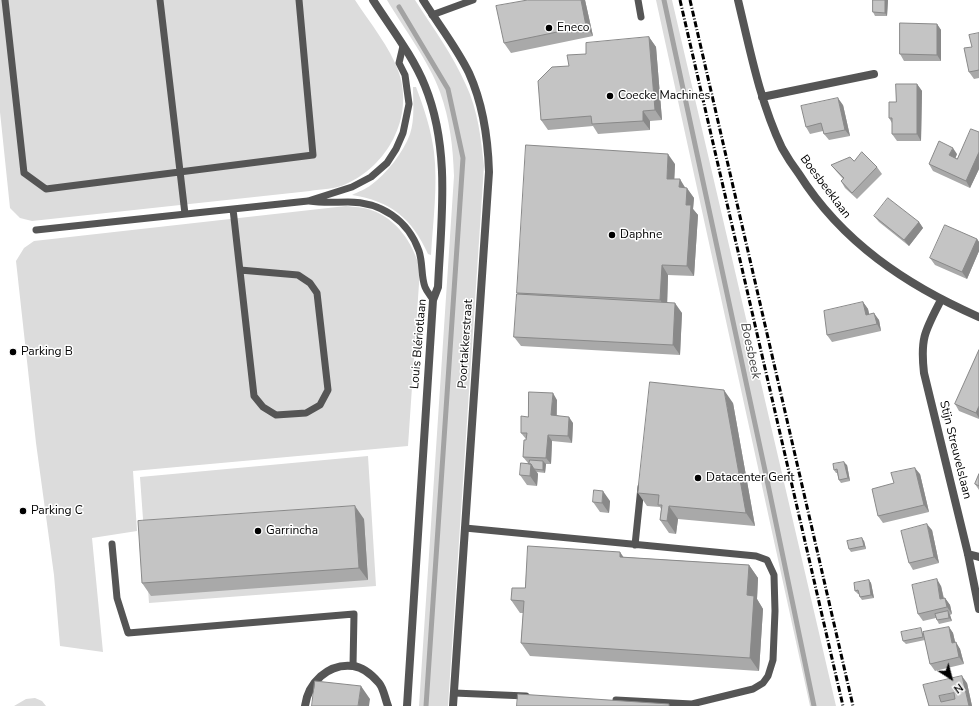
<!DOCTYPE html>
<html>
<head>
<meta charset="utf-8">
<style>
  body { margin:0 }
  #map { position:relative; width:979px; height:706px; overflow:hidden; background:#fff; font-family:"Nunito Sans",sans-serif }
  canvas { display:block }
  .north { position:absolute; left:931px; top:658px; width:40px; height:40px; -webkit-text-stroke:3px #fff; paint-order:stroke; rotate:144deg; font-size:11px; font-weight:700; line-height:16px; text-align:center; color:#000 }
  .north::after { content:''; display:block; margin:auto; width:14px; height:18px; background:#000; clip-path:polygon(50% 0,100% 100%,50% 72%,0 100%) }
</style>
</head>
<body>
<div id="map">
<canvas width="979" height="706"></canvas>
<div class="north">N</div>
</div>
<script>
const ctx = document.querySelector('canvas').getContext('2d');
ctx.lineJoin = 'round';
function fillPath(path, color) { ctx.fillStyle = color; ctx.fill(path, 'evenodd'); }
function stroke(path, color, width, dash) { ctx.strokeStyle = color; ctx.lineWidth = width; ctx.lineCap = dash ? 'butt' : 'round'; ctx.setLineDash(dash || []); ctx.stroke(path); }
function label(font, color, halo, rows, align = 'center') {
  ctx.font = font + ' "Nunito Sans",sans-serif'; ctx.lineWidth = 3; ctx.setLineDash([]); ctx.textBaseline = 'middle'; ctx.strokeStyle = halo; ctx.fillStyle = color; for (const [text, x, y, turn = 0] of rows) {
    ctx.save(); ctx.translate(x, y); ctx.rotate((+turn || 0) * Math.PI / 180); ctx.textAlign = isNaN(turn) ? turn : align; if (halo) ctx.strokeText(text, 0, 0); ctx.fillText(text, 0, 0); ctx.restore();
  }
}
const green = new Path2D(`
  M0 0H355C370 23 390 47 399 73 414 118 387 166 346 184 336 189 321 189 310 191L32 221 20 218 10 208 0 112Z
  M387 0H415C433 28 453 55 466 85 478 110 481 139 484 166L448 706H419L454 176C453 147 450 120 440 92 430 63 403 27 387 0Z
  M656 0H672L836 706H810Z
  M413 87H416C424 108 431 129 434 152 438 186 433 221 431 255L428 254C412 218 390 201 352 195 358 192 366 189 371 185 387 173 403 153 410 134 415 119 413 102 413 87Z
  M346 206C354 207 363 207 371 210 397 219 413 243 420 269L408 446 133 471 137 531 92 538 103 652 60 646 54 575 36 443 16 261 24 248 34 241Z
  M368 456 376 586 149 603 140 477Z
  M35 698 42 701 46 706H14L26 699Z`);
const stream = new Path2D(`
  M664 0 766 475 814 706
  M399 7 448 89 463 158 426 706`);
const service = new Path2D(`
  M5 0 24 173 46 189 313 155 299 0
  M160 0 185 214
  M638 0 641 17
  M432 15 473 0
  M309 201C323 203 334 202 348 202 381 202 408 220 419 251 423 263 421 277 425 287 427 292 431 296 433 300
  M233 209 254 396 263 407 276 415 306 413 320 405 328 390 317 293 310 283 298 275 240 270
  M36 230 308 201 352 187 371 177 387 163 396 149 403 133 409 104 405 75 399 63 403 46
  M465 528 756 556 767 560 774 575 775 611 773 660 768 676 763 683 753 689 692 704
  M112 544 117 598 128 633 354 614 353 666
  M635 545 641 487
  M454 693 526 696
  M616 700 692 704 693 706`);
const minor = new Path2D(`
  M738 0C750 50 760 102 782 148 787 157 793 166 799 174 842 242 906 285 979 317
  M762 97 874 74
  M941 300C925 331 920 338 924 373L968 554 979 609
  M968 554 979 557
  M305 706C308 683 328 663 353 666 363 667 373 676 379 683 384 689 385 699 388 706`);
const tertiary = new Path2D(`
  M373 0C391 28 413 56 425 86 451 150 441 220 438 287L433 300 407 706
  M423 0C438 24 457 48 469 73 483 104 488 138 489 172L453 706`);
const rail = new Path2D(`
  M680 0 843 706
  M690 0 853 706`);
const wall = new Path2D(`
  M528 0H585L593 36 511 53 504 43Z
  M873 0H888L887 16H875L873 12Z
  M937 24 941 30V61H904L900 54Z
  M979 33V78L974 79 969 72 972 47Z
  M649 37 656 47 662 120 650 121V130L598 134 593 126 548 130 541 120 569 66 586 54Z
  M917 84 922 91 921 141H897L892 134V123L889 118 896 102Z
  M843 105 850 136 829 140 824 134 823 131 810 134 806 127Z
  M979 132V169L970 188 933 171 929 164 957 154 955 158 957 159Z
  M675 164 674 179 686 188 694 198 693 209 698 215 694 276 668 275 667 302 682 313 680 355 521 346 514 337 518 294 517 293Z
  M831 165 877 167 882 174 857 199 845 188 841 181 843 179 836 171Z
  M874 216 919 222 923 228 909 246 879 222Z
  M977 239 979 242V251L967 279 935 265 930 258Z
  M863 302 868 309 869 314 879 320 881 331 832 342 827 335Z
  M979 350V419L959 411 955 404Z
  M557 400V415L573 423 572 443 552 441 551 464H546L545 473 537 472 538 474 537 486 527 485 520 475 529 463H528L523 457 526 439 521 433 528 417Z
  M733 403 755 526 678 519 676 534 669 533 660 520 661 509 660 507 647 506 638 493Z
  M847 465 850 481 841 483 839 480 837 473H836L834 470Z
  M920 474 929 512 883 523 878 516 894 483Z
  M979 474V490L975 484Z
  M610 501 609 513 600 512 593 502Z
  M364 519 368 580 151 596 142 583Z
  M932 530 939 563 913 570 909 563Z
  M864 541 866 549 851 552 849 549Z
  M624 557 749 565 758 578 757 599 763 609 759 671 530 656 521 643 523 613H520L511 600 525 588Z
  M869 580 871 583 874 598 862 600 860 597 859 594H858L855 591Z
  M941 586 944 598H945L950 605 952 614 950 615 952 621 939 624 936 618 923 621 918 614Z
  M949 627 953 633 955 642 960 649 964 664 935 671 930 664 925 640 906 644 903 641 924 632Z
  M967 683 972 706H929L923 685Z`);
const shadedWall = new Path2D(`
  M581 0H585L593 36 586 26Z
  M885 0H888L887 16 885 13Z
  M937 24 941 30V61L937 55Z
  M649 37 656 47 662 120 655 110Z
  M917 84 922 91 921 141 917 134Z
  M838 98 843 105 850 136 845 130Z
  M643 111 650 121V130L643 121Z
  M953 148 957 154 954 162 949 155Z
  M979 152V169L970 188 966 181Z
  M668 154 675 164 674 188 667 179Z
  M680 179 686 189 679 187Z
  M687 188 694 198 693 209 698 215 694 276 687 266 686 205Z
  M919 222 923 228 909 246 904 240Z
  M977 239 979 242V251L967 279 962 272Z
  M662 265 668 275 667 310 660 300Z
  M863 302 868 309 871 322 866 315Z
  M675 303 682 313 680 355 673 345Z
  M874 313 879 320 881 331 877 324Z
  M724 390 733 403 755 526 746 513Z
  M553 393 557 400 556 421 551 415Z
  M979 406V418L976 413Z
  M569 417 573 423 572 443 568 436Z
  M548 435 552 441 551 464 546 458Z
  M543 461 546 464 545 473 543 470Z
  M844 462 847 465 850 481 848 478Z
  M531 464 538 474 537 486 530 476Z
  M915 468 920 474 929 512 924 505Z
  M603 491 610 501 609 513 602 503Z
  M355 506 364 519 368 580 359 568Z
  M669 506 678 519 676 534 667 521Z
  M927 524 932 530 939 563 934 557Z
  M862 538 864 541 866 549 864 546Z
  M620 552 629 565 620 557Z
  M749 565 758 578 757 599 763 609 759 671 750 658 747 595Z
  M937 579 941 586 945 606 940 599Z
  M869 580 871 583 874 598 871 595Z
  M945 598 950 605 952 614 947 607Z
  M948 611 950 615 952 621 949 618Z
  M949 627 953 633 957 650 952 643Z
  M956 642 960 649 964 664 959 657Z
  M962 676 967 683 972 706H969Z
  M361 686 370 699 369 706H358Z`);
const building = new Path2D(`
  M528 0H581L586 26 504 43 496 6Z
  M873 0H885V13L873 12Z
  M900 23 937 24V55L900 54Z
  M979 33V70L969 72 964 48 972 47 969 35Z
  M649 37 655 110 643 111V121L592 124 591 116 541 120 538 81 552 67 569 66 567 55 586 54V43Z
  M896 84H917V134H892V118H889V102H896Z
  M838 98 845 130 824 134 821 123 806 127 801 106Z
  M971 129 979 132V152L966 181 929 164 939 141 953 148 949 155 957 159Z
  M526 145 668 154 667 179H680L679 187 687 188 686 205H691L687 266 662 265 660 300 517 293Z
  M862 152 877 167 852 193 841 181 844 178 831 165 850 157 854 161Z
  M888 198 919 222 904 240 874 216Z
  M945 225 977 239 962 272 930 258Z
  M517 294 675 303 673 345 514 337Z
  M863 302 866 315 874 313 877 324 827 335 824 311Z
  M979 350V406L976 413 955 404Z
  M650 382 724 390 746 513 669 506 667 521 660 520 662 505H658L659 495 638 493Z
  M529 392 553 393 551 415 569 417 568 436 548 435 546 458 523 457 524 440H526L527 433H521V416L528 417Z
  M530 460 543 461V470L534 469 531 464H529Z
  M844 462 848 478 839 480 837 469 834 470 833 464Z
  M521 463 531 464 530 476 520 475Z
  M915 468 924 505 878 516 872 489 894 483 891 473Z
  M979 474V486L975 484Z
  M594 490 603 491 602 503 593 502Z
  M355 506 359 568 142 583 138 521Z
  M927 524 934 557 909 563 901 531Z
  M862 538 864 546 849 549 847 541Z
  M528 546 620 552V557L749 565 747 595 754 596 750 658 521 643 524 601 511 600 512 588H525Z
  M937 579 940 599 945 598 947 607 918 614 912 585Z
  M869 580 871 595 860 597 858 590 855 591 854 583Z
  M948 611 949 618 937 620 935 614Z
  M949 627 952 643 956 642 959 657 930 664 923 632Z
  M921 628 923 637 903 641 901 632Z
  M962 676 969 706H929L923 685ZM954 693 955 699 941 702 939 696Z
  M315 681 361 686 358 706H312Z
  M518 694 669 704V706H517Z`);
const markers = [
  [549,28,4,"#000"],
  [610,96,4,"#000"],
  [612,235,4,"#000"],
  [13,352,4,"#000"],
  [698,478,4,"#000"],
  [23,511,4,"#000"],
  [258,531,4,"#000"]
];
const poiNames = [
  ["Eneco",557,28],
  ["Coecke Machines",618,96],
  ["Daphne",620,235],
  ["Parking B",21,352],
  ["Datacenter Gent",706,478],
  ["Parking C",31,511],
  ["Garrincha",266,531]
];
const streetNames = [
  ["Boesbeeklaan",825,187,53],
  ["Louis Blériotlaan",419,344,-85],
  ["Poortakkerstraat",466,344,-86],
  ["Stijn Streuvelslaan",955,450,76]
];
const waterNames = [
  ["Boesbeek",750,351,78]
];
fillPath(green, '#dcdcdc');
stroke(stream, '#a3a3a3', 5);
stroke(service, '#555', 7);
stroke(minor, '#555', 8);
stroke(tertiary, '#555', 8);
stroke(rail, '#000', 3, [6, 2, 1, 2]);
fillPath(wall, '#a9a9a9');
fillPath(shadedWall, '#898989');
fillPath(building, '#c4c4c4');
stroke(building, '#898989', 1);
for (const [x, y, r, color] of markers) { const dot = new Path2D(); dot.arc(x, y, r, 0, 2 * Math.PI); ctx.fillStyle = color; ctx.fill(dot); stroke(dot, '#fff', 1.5); }
label('12px', '#000', '#fff', poiNames, 'left');
label('12px', '#000', '#fff', streetNames);
label('italic 13px', '#444', '#fff', waterNames);
</script>
</body>
</html>
